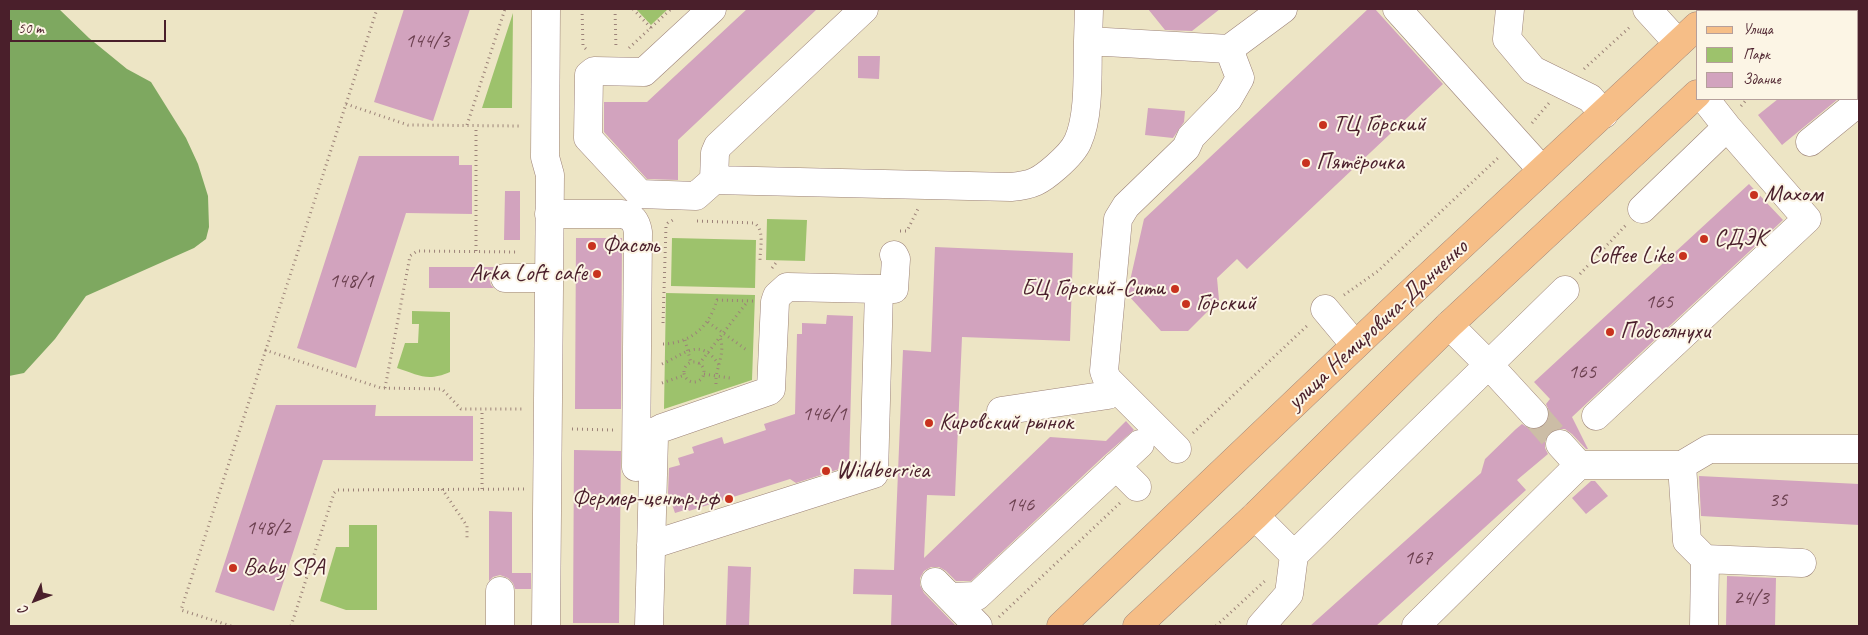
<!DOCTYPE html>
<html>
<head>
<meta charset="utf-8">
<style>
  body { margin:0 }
  #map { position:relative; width:1868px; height:635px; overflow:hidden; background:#ede5c5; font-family:Caveat,sans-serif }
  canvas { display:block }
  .frame { position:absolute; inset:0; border:10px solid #4a1f2b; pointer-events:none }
  .legend { position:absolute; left:1696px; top:10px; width:162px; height:90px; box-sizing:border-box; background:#fcf5e5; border:1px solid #b59f9b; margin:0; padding:6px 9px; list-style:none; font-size:15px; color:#4a1f2b }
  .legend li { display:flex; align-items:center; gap:10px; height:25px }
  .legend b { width:25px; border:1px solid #b59f9b }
  .north { position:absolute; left:10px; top:575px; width:50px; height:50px; -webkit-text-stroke:4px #fcf5e5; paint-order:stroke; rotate:227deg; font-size:14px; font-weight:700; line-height:20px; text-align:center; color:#4a1f2b }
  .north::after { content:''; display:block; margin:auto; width:18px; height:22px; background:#4a1f2b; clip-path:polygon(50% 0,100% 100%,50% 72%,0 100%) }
  .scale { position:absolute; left:10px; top:20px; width:156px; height:22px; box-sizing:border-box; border:2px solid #4a1f2b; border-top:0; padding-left:6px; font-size:15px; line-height:18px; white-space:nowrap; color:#4a1f2b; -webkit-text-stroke:4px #fcf5e5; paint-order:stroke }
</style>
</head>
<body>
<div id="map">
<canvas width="1868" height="635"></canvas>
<div class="frame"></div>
<ul class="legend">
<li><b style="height:6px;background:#f6be87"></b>Улица</li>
<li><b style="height:14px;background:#9dc26c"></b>Парк</li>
<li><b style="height:14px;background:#d2a3be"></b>Здание</li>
</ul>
<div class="north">С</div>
<div class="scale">50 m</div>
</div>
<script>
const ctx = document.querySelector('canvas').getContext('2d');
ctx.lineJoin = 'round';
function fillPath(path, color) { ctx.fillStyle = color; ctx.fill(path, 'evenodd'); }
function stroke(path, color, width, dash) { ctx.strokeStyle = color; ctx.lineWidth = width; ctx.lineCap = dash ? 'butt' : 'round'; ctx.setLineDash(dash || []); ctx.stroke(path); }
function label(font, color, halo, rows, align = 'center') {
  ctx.font = font + ' Caveat,sans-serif'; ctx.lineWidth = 4; ctx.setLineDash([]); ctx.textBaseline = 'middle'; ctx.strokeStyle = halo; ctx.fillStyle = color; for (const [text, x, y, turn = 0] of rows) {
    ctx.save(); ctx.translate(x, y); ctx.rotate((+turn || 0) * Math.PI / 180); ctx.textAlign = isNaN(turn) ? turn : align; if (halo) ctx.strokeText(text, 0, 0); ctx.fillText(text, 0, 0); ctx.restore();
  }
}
const green = new Path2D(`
  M636 9H668L651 25Z
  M513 13 512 108H482Z
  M767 219 807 220 805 261 766 260Z
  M672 238 756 240 755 288 671 286Z
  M666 293 755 295 752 380 664 409Z
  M412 311 450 312V372C427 382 419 375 397 368L405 343H418L419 324H412Z
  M349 525H377V610H346L320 601 336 547H349Z`);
const forest = new Path2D(`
  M9 9H59L89 38 127 69 151 82 186 138 198 164 208 196 209 227 206 239 194 248 86 296 55 339 24 373 9 376Z`);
const building = new Path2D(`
  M404 9H470L433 121 374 102Z
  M747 9H817L678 140V180L647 179 604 132V102H647Z
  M1148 9H1220L1192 31 1165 30Z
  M1368 9H1375L1443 84 1247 269 1237 259 1217 278 1219 300 1188 331H1161L1127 294 1144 219Z
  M858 56H880L879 79 858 78Z
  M1778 99H1838L1782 145 1758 115Z
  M1148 108 1185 111 1184 122 1173 138 1145 135Z
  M359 156H459V165H472V214L406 213 356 368 297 348Z
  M1749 184 1783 220 1572 417 1588 449H1586L1572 434 1565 429H1557L1550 432 1545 440V448L1548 454 1517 480 1526 490 1376 626H1310L1481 473 1485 459 1516 429 1522 424 1530 429H1538L1545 425 1549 418V411L1546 404 1550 399 1534 382Z
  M505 191H520V240H504Z
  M576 238H622L621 409H575Z
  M935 247 1073 253 1070 341 962 337 955 496 927 495 924 558 1050 437 1106 441 1126 421 1134 430 1105 455 971 581H956L946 571 939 567H931L924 571 920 578V585L924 593 956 626H891L892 595 853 594 854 569 894 570 903 350 931 352Z
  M429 267H494L489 278 491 285 494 288H429Z
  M827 315 853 316 849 466 796 483 790 479 689 511 688 509 675 513 668 493 669 468 680 465 678 458 694 453 692 447 722 437 724 444 766 430 764 424 795 414 797 334H802V323L826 324Z
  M276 405H376L375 416H473V461L323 460 274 611 215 592Z
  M574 450 621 451 619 623H573Z
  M1699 476 1859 484V525L1701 516Z
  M1591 481H1595L1608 496 1586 514 1572 498Z
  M489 511 512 512V573H531V589H515L513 583 508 578 500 575 493 577 489 581Z
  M728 566 751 567 749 626H726Z
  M1727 576 1776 578 1775 626H1726Z`);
const minorTunnel = new Path2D(`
  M1534 414 1560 444`);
const path = new Path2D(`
  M582 9 583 46 586 49
  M615 9 616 49
  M633 9 651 28
  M1843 11 1846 9
  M629 48 671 9
  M1584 69 1631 26
  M346 104 408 125 522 126
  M1741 106 1747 99
  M1532 123 1549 103
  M467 125 505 9
  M697 221 754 223C765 229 760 249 760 260
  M900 231H907L918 209
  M476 251V126
  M772 268 778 260
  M1580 274 1626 225
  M1344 295 1378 271 1500 156
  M708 322 748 351
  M663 323 666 226 668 223 673 220
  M685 340 691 363
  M663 344C691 343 709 327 717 300L753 301
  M265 350 381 388 442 389 461 409H525
  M684 372a10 10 0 1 1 20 0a10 10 0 1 1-20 0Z
  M662 364C685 354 700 336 719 365
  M699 364 748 301
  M704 374 730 378
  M662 383 685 375
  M716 384C715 367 726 355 720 337
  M385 388 410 256 417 251 518 252
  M572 429 613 430
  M1193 433 1309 324
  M442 489 467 526V539
  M482 489V409
  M999 617 1120 503
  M231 626 181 610 377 9
  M291 626 334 493 337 490 524 489
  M1216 626 1267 579`);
const minor = new Path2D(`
  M712 9 644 72 594 71 589 75 588 138 640 194 696 196 714 180 715 153 718 146 864 9
  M1089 9 1088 41 1229 49 1283 9
  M1397 9 1542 170
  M1510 9 1507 39 1533 70 1590 98 1604 114
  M1647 9 1678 43
  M1810 142 1859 102
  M714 180 1011 187C1033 185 1040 181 1056 167 1064 160 1074 151 1078 141 1090 115 1087 69 1088 41
  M1642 209 1727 127
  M549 214H622C633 217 636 221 638 232L636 467
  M505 278H549
  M1325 309 1355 345
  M1449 325 1488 364 1534 414
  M1001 411 1108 395 1115 388
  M1596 416 1807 219 1727 127 1705 99
  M1560 444 1579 465
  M1177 449 1107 379 1104 371 1118 219 1126 206 1186 148 1191 137 1228 99 1240 78 1229 49
  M1116 466 1137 487
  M1255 516 1294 555 1289 594 1261 626
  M651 545 874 474 879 289H894L896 259 894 255
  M1294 555 1565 290
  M1802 563 1705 559 1687 541 1682 465 1709 449H1859
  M935 582 978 626
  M950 597 977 596 1140 444
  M500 626V591
  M546 626 550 175 545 157 546 9
  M649 626 654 437 656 431 662 428 769 391 771 389 775 302 777 296 787 287 879 289
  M1416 626 1579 465H1682
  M1704 626 1705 559`);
const major = new Path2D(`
  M1714 11 1717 9
  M1792 11 1795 9
  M1061 626 1404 299 1697 26
  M1137 626 1255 516 1449 325 1697 94`);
const markers = [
  [1323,125,5,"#c8321e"],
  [1306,163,5,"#c8321e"],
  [1754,195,5,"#c8321e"],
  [1704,239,5,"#c8321e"],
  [592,246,5,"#c8321e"],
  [1683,256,5,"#c8321e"],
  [597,274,5,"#c8321e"],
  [1175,289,5,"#c8321e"],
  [1186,304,5,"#c8321e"],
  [1610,332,5,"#c8321e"],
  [929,423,5,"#c8321e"],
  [826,471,5,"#c8321e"],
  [729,499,5,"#c8321e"],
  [233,568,5,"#c8321e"]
];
const numberNames = [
  ["144/3",427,41],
  ["148/1",351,281],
  ["165",1659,302],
  ["165",1582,372],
  ["146/1",824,414],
  ["35",1778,500],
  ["146",1020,505],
  ["148/2",268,528],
  ["167",1418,558],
  ["24/3",1751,598]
];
const poiNames = [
  ["ТЦ Горский",1333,125],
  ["Пятёрочка",1316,163],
  ["Махом",1764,195],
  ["СДЭК",1714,239],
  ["Фасоль",602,246],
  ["Coffee Like",1673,256,"right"],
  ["Arka Loft cafe",587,274,"right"],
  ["БЦ Горский-Сити",1165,289,"right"],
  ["Горский",1196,304],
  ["Подсолнухи",1620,332],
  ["Кировский рынок",939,423],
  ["Wildberriea",836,471],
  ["Фермер-центр.рф",719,499,"right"],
  ["Baby SPA",243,568]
];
const streetNames = [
  ["улица Немировича-Данченко",1378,325,-43]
];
fillPath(green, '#9dc26c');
fillPath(forest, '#7ea860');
fillPath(building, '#d2a3be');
stroke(minorTunnel, '#ccbda6', 28, [28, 14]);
stroke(minor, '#9c8278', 29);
stroke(major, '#9c8278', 29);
stroke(path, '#9c8278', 3, [1, 4]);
stroke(minor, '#fff', 28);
stroke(major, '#f6be87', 28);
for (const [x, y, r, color] of markers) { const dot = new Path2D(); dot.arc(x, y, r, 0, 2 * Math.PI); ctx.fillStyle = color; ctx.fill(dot); stroke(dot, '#fcf5e5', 2); }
label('21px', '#6c4050', null, numberNames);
label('24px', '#4a1f2b', '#fcf5e5', poiNames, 'left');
label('24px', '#4a1f2b', '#fcf5e5', streetNames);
</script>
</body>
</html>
